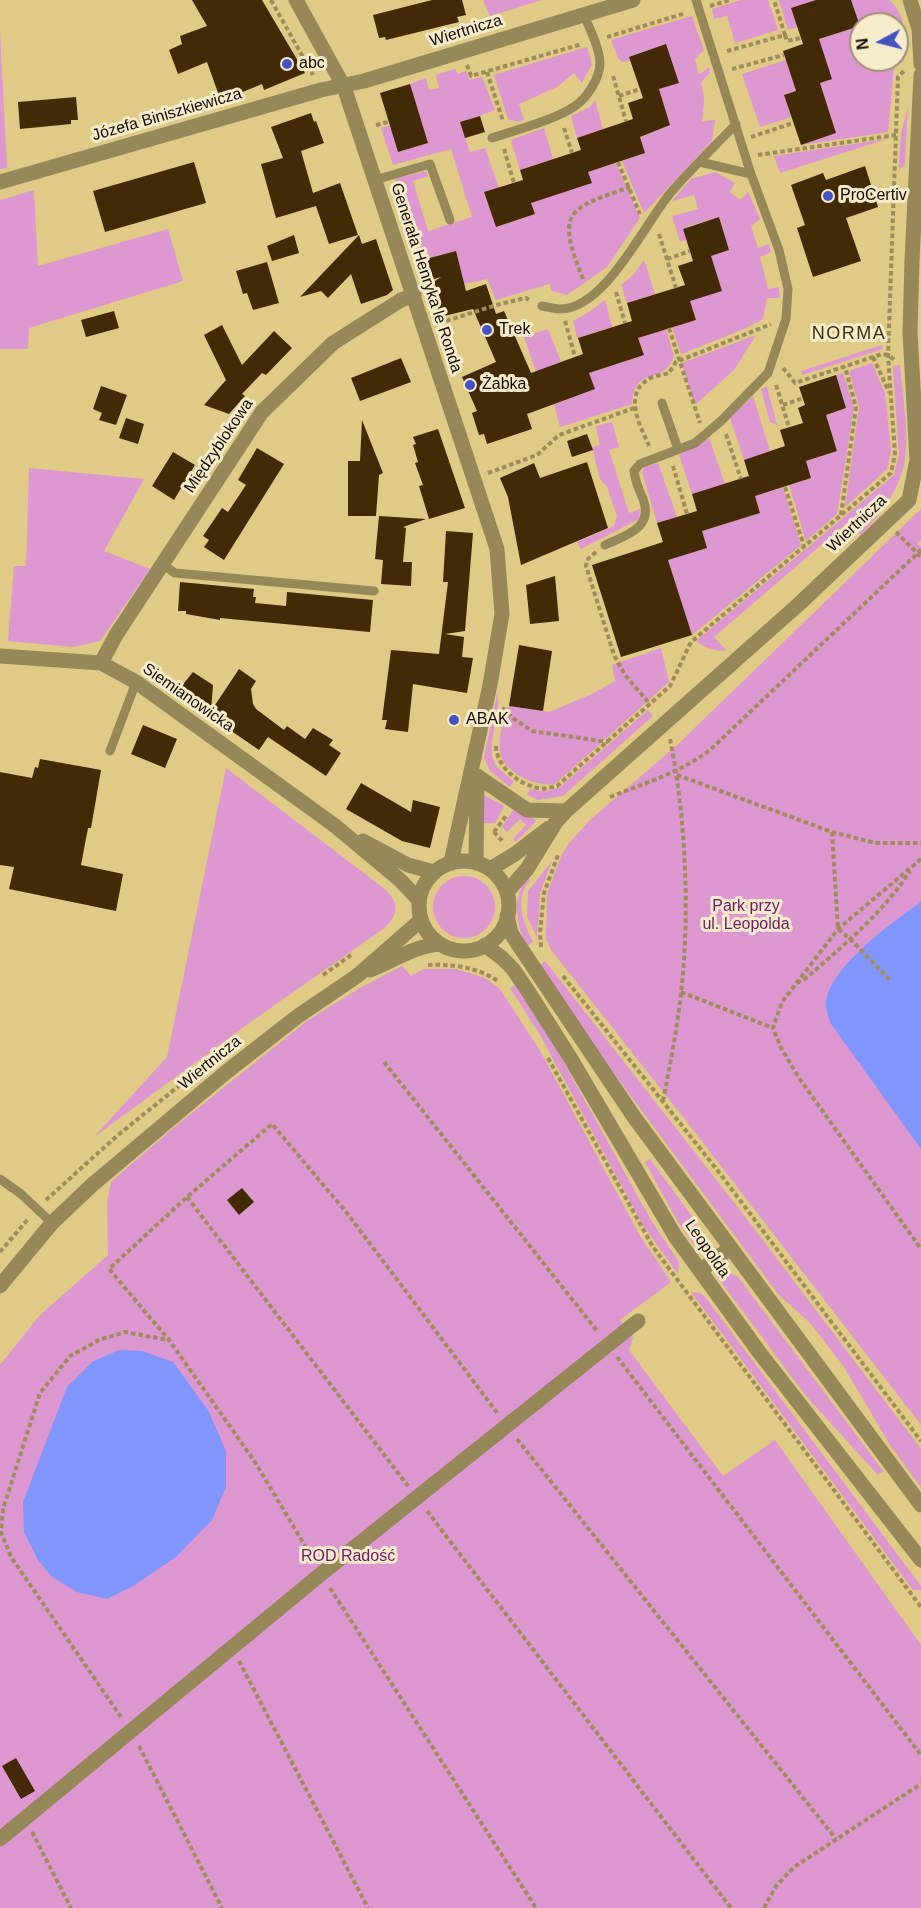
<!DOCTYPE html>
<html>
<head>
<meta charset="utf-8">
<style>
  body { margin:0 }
  #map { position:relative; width:921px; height:1908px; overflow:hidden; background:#dfca86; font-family:Arial,sans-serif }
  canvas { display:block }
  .north { position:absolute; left:849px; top:12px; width:60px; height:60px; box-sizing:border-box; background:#f6ebca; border:2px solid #9c9279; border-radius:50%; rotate:263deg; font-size:16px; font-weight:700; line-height:24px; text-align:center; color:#140c00 }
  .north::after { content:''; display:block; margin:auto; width:21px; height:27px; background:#4452c6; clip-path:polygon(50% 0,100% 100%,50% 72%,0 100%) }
</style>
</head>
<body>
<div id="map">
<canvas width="921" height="1908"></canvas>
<div class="north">N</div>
</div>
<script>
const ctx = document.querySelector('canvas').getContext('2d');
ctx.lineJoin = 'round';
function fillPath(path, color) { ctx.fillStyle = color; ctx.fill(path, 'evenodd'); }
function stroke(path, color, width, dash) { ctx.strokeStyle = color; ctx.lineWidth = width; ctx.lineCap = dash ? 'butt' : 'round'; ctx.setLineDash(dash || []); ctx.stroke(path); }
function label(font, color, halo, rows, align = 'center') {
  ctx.font = font + ' Arial,sans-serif'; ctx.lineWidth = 6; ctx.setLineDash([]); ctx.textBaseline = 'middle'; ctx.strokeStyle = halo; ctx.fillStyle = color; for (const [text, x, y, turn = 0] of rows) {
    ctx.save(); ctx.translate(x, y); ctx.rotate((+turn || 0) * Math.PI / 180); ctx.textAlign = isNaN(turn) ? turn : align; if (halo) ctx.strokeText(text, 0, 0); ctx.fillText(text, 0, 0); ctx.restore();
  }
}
const green = new Path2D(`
  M483 0H542L490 16Z
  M741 0H768L778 30 735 43 727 16 714 19 712 9Z
  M779 0H816L798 27 788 30Z
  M851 0H889C907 15 906 39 904 61L894 67 888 132 801 145 836 133 820 83 819 39 860 26ZM861 24H897V60H861Z
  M692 16 704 50 695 59 699 75 709 67 710 73 701 82 704 99 702 121 715 120 712 141 644 213 622 161 644 153 640 137 670 125 659 89 678 83 629 57 630 61 622 62 618 58 611 40Z
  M0 31 7 168 0 169Z
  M587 47 592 64 582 83 574 73 557 87 519 104 524 120 518 122 508 119 494 75Z
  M786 60 796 91 784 95 791 117 760 127 742 74Z
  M455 69 458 74 466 71 469 80 482 77 495 110 460 123 470 152 485 148 499 188 484 193 496 227 535 214 531 203 591 183 588 172 616 163 640 218 607 267 567 295 552 291 549 284 496 300 487 279 464 284 456 251 426 259 395 179 426 171 428 176 413 181 428 231 472 217 451 149 393 165 381 128 390 125 398 152 427 143 410 84 426 78 429 90 439 88 436 75Z
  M595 100 603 129 577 138 571 116 590 107Z
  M908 106 905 161 904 166 899 169 901 134Z
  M544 128 553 159 520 170 511 140Z
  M887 139 780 173 774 156Z
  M715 172 735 183 730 192 740 200 748 192 760 219 751 226 758 248 769 244 771 252 760 257 768 289 779 287 780 298H767L763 319 744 329 681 354 672 327 696 320 690 301 711 256 729 250 719 217 683 228 686 240 680 242 672 216 698 209 694 195 672 201 691 179Z
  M34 190 38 266 168 229 183 281 29 328 28 349H0V200Z
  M644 260 655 294 627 303 621 285 633 275Z
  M605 300 612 327 577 338 573 321 589 312Z
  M548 329 561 362 542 369 538 378 524 337Z
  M666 329 674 357C672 360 669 366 666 369 649 383 635 370 632 404L560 427 554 404 594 389 589 373 644 355 638 338Z
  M756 335 734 370 696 404 694 403 682 363Z
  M882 345 883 349 802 375 801 371Z
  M872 363 885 393 891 451 887 469 845 507 859 407 849 371Z
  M900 365C907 442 920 474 861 535L849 521 714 637 727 651C715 651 705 648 696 641L894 475 899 455 893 366Z
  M843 373 854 407 837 514 806 541 789 485 811 478 806 461 837 451 826 415 846 408 836 375Z
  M767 387 777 425 770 422 761 389Z
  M753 396 770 451 744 460 730 418Z
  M612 422 619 447 609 450 629 513 640 509 639 519 581 549 577 542 614 526 617 516 607 487 600 479 592 447 600 445 596 426Z
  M709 438 725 484 692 494 679 455Z
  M658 463 677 517 657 523 642 472 645 467Z
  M29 468 144 479 104 551 150 569 100 641 73 647 8 641 14 566H26Z
  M785 487 783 488 801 545 692 635 668 560 702 531 760 513 755 496Z
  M921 509V540L917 543 921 547V1425L683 1117 551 950 546 939 547 894 562 854 570 842 590 820 676 746Z
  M661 648 669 682 555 784C537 787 506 774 501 755 497 741 503 722 505 709L509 706 549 712 592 694 615 681 612 665Z
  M497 693C504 716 481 749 498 768 503 773 509 777 514 781L510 787 490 771 484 758Z
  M648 710 653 716 563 796 538 800 527 795 530 789C542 792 549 792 560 787Z
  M226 768 386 890C400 905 398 916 383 929L252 1021 94 1137 167 1057Z
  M482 794 504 806 495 823H481Z
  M513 810 524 816H530L536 821 516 842 513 839 526 825 520 819 507 832 502 827Z
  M552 861 540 893 537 938 527 916 528 891Z
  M433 907a31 31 0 1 1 62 0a31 31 0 1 1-62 0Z
  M528 878 530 880C514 900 523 921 533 942L527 946C516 925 511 897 528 878Z
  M545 961 743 1214 921 1449V1487L890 1445 844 1367 811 1324 779 1295 607 1064 540 966Z
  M402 966 411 976 424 969H456L485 978 500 989 539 1049 640 1236 671 1282 620 1320 633 1338 629 1350 723 1476 775 1440 921 1645V1908H0V1365L39 1316 108 1255 107 1202 111 1182 172 1129 307 1021 360 988Z
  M515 985 557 1050 651 1220 679 1262 678 1274 643 1225 540 1035 510 988Z
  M650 1159 694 1219 698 1229V1243L697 1245H694L678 1222 645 1162Z
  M717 1270 727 1271 738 1277 883 1471 878 1475 806 1396 715 1274Z
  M691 1292 700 1293 705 1297 921 1586V1590H913Z`);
const water = new Path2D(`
  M921 902V1149L831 1024C829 1018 826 1011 826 1006 825 970 894 921 921 902Z
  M119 1350 142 1351 173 1362 208 1410 226 1451V1487L212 1520 176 1557 133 1586 107 1599 77 1592 51 1576 38 1560 24 1532 23 1502 67 1387 92 1362Z`);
const building = new Path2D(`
  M192 0H262L305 73 264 90 262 84 221 101 207 62 178 74 169 50 182 44 180 36 207 26Z
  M432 0H462L466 15 457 17 459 22 386 40 385 37 379 38 373 15Z
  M816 0H851L860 26 819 39 832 79 820 83 836 133 801 145 784 95 796 91 783 51 803 44 791 8Z
  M666 44 679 83 659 89 670 125 640 137 645 153 588 172 592 183 531 203 535 214 496 227 484 192 523 180 520 170 581 150 577 138 633 119 628 103 643 98 629 57Z
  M410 84 428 143 398 152 380 93Z
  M76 97 78 120H71V124L20 129 18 102Z
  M311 113 314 122 316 121 324 143 301 151 313 193 340 183 358 235 329 244 316 206 276 218 261 164 283 158 271 127Z
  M480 116 485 132 465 138 460 122Z
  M194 162 206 203 105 232 93 191Z
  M865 166 878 207 846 218 861 261 813 277 797 228 805 225 791 185 823 173 826 180Z
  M719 217 729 250 711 256 722 291 690 301 696 320 638 338 644 355 589 373 595 389 527 414 532 429 487 444 484 434 479 435 472 413 477 411 462 377 496 362 473 309 440 317 432 283 441 277 431 280 426 259 456 251 466 291 486 284 496 314 504 311 531 373 583 354 578 338 632 321 627 303 685 285 678 266 693 261 683 229Z
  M294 235 299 253 272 261 267 246Z
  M359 235 362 244 376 239 393 290 387 295 361 304 351 274 328 298 321 291 300 297Z
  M267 262 279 303 253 310 247 293 243 294 236 271Z
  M114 311 119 328 86 337 81 320Z
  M222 325 242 365 274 331 292 348 266 375 262 373 242 394 245 396 229 414 204 405 226 380 204 335Z
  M401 358 411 382 360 401 351 378Z
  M836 375 846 408 826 415 837 451 806 461 811 478 755 496 760 513 702 531 707 548 668 560 692 635 621 657 592 565 663 542 657 523 697 511 692 494 749 476 744 460 785 446 780 430 803 423 798 408 805 405 799 387Z
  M101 386 127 395 116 425 99 420 102 413 93 409Z
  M126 418 144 424 138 444 119 438Z
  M362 420 383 473 379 475 376 516H348V461H360Z
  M438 429 465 508 429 519 419 486 423 485 415 463 418 462 413 445 416 444 413 437Z
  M587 434 593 450 572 457 567 441Z
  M257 448 284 464 224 560 204 547 209 540 203 536 222 508 228 512 246 485 238 480Z
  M173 452 195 465 174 500 152 486Z
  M587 462 608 528 521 565 508 497 500 478 534 463 540 478Z
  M379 516 426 519 403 527 406 528 403 562H412L411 586 381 584 383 560 375 559Z
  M446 531 473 533 465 631 445 634 464 637 462 657 473 658 467 693 413 684 408 732 385 729 387 720H382L391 650 439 654 448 582H443Z
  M555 576 559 621 530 624 526 585Z
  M180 582 254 589 253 597H256L255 603 286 606 287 592 373 600 370 632 220 618V620L186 614V611H178Z
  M519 645 552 651 543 711 509 706Z
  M239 669 256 681 251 689 253 704 256 709 284 730 287 726 305 739 313 728 333 740 329 745 341 753 326 776 268 737 259 750 176 693 193 672 213 685 211 711Z
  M143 725 177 739 165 768 131 754Z
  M40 759 101 770 91 828H88L81 865 123 874 116 911 9 889 14 867 0 865V772L32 778 35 767 38 768Z
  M361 783 411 812 413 800 440 807 430 848 402 841 346 809Z
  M242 1188 254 1202 239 1215 227 1200Z
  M16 1758 35 1791 21 1799 2 1766Z`);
const path = new Path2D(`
  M271 0 313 75
  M710 6 730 0
  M785 35 787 41 801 38
  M607 37 686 13
  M727 51 785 35 774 0
  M467 65 471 76 582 44
  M732 69 784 55
  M487 72 503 121
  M613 76 626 121
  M619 96 640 89
  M376 125 388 122
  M564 128 572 153
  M751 137 793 123
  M504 149 514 183
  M758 155 896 135
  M618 162 640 214
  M659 234 676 288
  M667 259 690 251
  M583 279C556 212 566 209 630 187
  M616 292 625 323
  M565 321 575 357
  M439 323 500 304 526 298 529 300
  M669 328 700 423
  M873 357 889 392
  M783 368 795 383 882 354 888 355 896 361
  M776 385 789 427
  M783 405 803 398
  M726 434 741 479
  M649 446C641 427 623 396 647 380 652 376 662 375 669 373L676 362 771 324
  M673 466 687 514
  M488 473 537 455 559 435 634 408
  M785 487 804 546
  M841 515 856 407 845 367
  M896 532 921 557
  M596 552 587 560 586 566 614 655 625 675 650 704
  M502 708 514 719 532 731 608 742
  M496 746C497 767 518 784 538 788 544 790 551 787 557 786L670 686 691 642 891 473 895 454 888 355 898 77 905 70
  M677 775 832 832 875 843H921
  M610 797C645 783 682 772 711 749L921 550
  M494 832 504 843
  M494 832 506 816
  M832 832 838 929 850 939 890 980
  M921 859 838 929 782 1002 773 1028 781 1048 799 1078 921 1249
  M541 947 540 933 544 893 558 855
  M428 965C453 964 477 967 498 981
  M323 975 351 955
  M563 976 718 1171 921 1441
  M797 983 805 979C843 946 883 913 910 871
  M681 992 773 1028
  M548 1058 653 1247 921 1607
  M384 1062 598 1332
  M663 1101C670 1065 677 1030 681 993 690 915 686 817 670 739
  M187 1197 408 1486
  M46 1200 118 1135 205 1065
  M0 1252 29 1218
  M617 1357 921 1755
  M517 1439 836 1839
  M427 1511 731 1908
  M314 1561 255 1462 169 1340 109 1269 187 1197 272 1124 347 1213 498 1414
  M330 1588 536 1908
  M239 1661 368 1908
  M121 1717 11 1557 1 1532 3 1509 40 1393 70 1356 99 1340 125 1332 168 1340
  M139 1746 222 1908
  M32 1832 71 1908
  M764 1908 776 1886 794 1867 921 1784`);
const service = new Path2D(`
  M492 138C516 130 555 120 575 106 587 98 600 78 600 63 599 46 590 30 584 15
  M700 162 751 174
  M375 180 430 164 450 220
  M542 306C548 307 554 309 560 309 606 309 645 222 672 191 692 168 715 146 736 124
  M662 403 678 449
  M605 545C626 535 654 528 643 499 639 490 635 481 634 471L640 464 695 443 721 421 768 373 786 319 788 289 779 250 751 174 696 0
  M162 564 175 573 374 591
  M110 751 136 682
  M0 1179 21 1194 52 1223`);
const pedestrian = new Path2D(`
  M0 1839 321 1574 638 1321`);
const minor = new Path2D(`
  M910 0 919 29 921 64
  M0 182 321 90 364 81 633 0
  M0 656 101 663 136 682 334 825 400 880 419 900
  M101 663 116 635 262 412 333 343 401 300 414 295
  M477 776 527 810 566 811
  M363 841 408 865 434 872
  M490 869 515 854 549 828
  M507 892 527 869 556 822 566 811 799 604 909 500 917 460 910 332 912 261 921 75
  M370 970C393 961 415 946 439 944
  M0 1286 52 1223 92 1185 225 1073 298 1016 357 976 421 920`);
const tertiary = new Path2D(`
  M296 0 344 87 497 549 502 614 490 685 451 862
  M419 906a45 45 0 1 1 90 0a45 45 0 1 1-90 0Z
  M476 862 477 776
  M507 916 511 933 516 941 634 1117 921 1505
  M485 945 502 958 513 969 526 988 571 1059 675 1236 759 1352 921 1560
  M700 1271 730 1248`);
const markers = [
  [287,64,6,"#4452c6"],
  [828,196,6,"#4452c6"],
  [487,330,6,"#4452c6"],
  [470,385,6,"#4452c6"],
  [454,720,6,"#4452c6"]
];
const streetNames = [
  ["Wiertnicza",466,31,-17],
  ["Józefa Biniszkiewicza",167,115,-16],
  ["Generała Henryka le Ronda",426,278,72],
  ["Międzyblokowa",219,446,-56],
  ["Wiertnicza",857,524,-43],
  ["Siemianowicka",188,698,35],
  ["Wiertnicza",210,1063,-39],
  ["Leopolda",707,1249,55]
];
const poiNames = [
  ["abc",299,64],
  ["ProCertiv",840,196],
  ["Trek",499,330],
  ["Żabka",482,385],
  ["ABAK",466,720]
];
const parkNames = [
  ["Park przy",746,907],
  ["ul. Leopolda",746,925],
  ["ROD Radość",348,1557]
];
const neighbourhoodNames = [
  ["NORMA",849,334]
];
fillPath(green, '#dd97d1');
fillPath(water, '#8096fc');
fillPath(building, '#422a06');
stroke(path, '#9e8d5b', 4, [4.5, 3]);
stroke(service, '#968858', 9);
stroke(pedestrian, '#968858', 15);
stroke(minor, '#968858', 15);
stroke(tertiary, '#968858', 15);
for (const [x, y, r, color] of markers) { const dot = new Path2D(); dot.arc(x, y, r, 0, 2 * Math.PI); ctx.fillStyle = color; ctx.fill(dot); stroke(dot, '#f6ebca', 2); }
label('16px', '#140c00', '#f6ebca', streetNames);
label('16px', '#140c00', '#f6ebca', poiNames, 'left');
label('16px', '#6e1a65', '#f6ebca', parkNames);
ctx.letterSpacing = '1.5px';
label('18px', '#3d320e', '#f6ebca', neighbourhoodNames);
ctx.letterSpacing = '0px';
</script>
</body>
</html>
